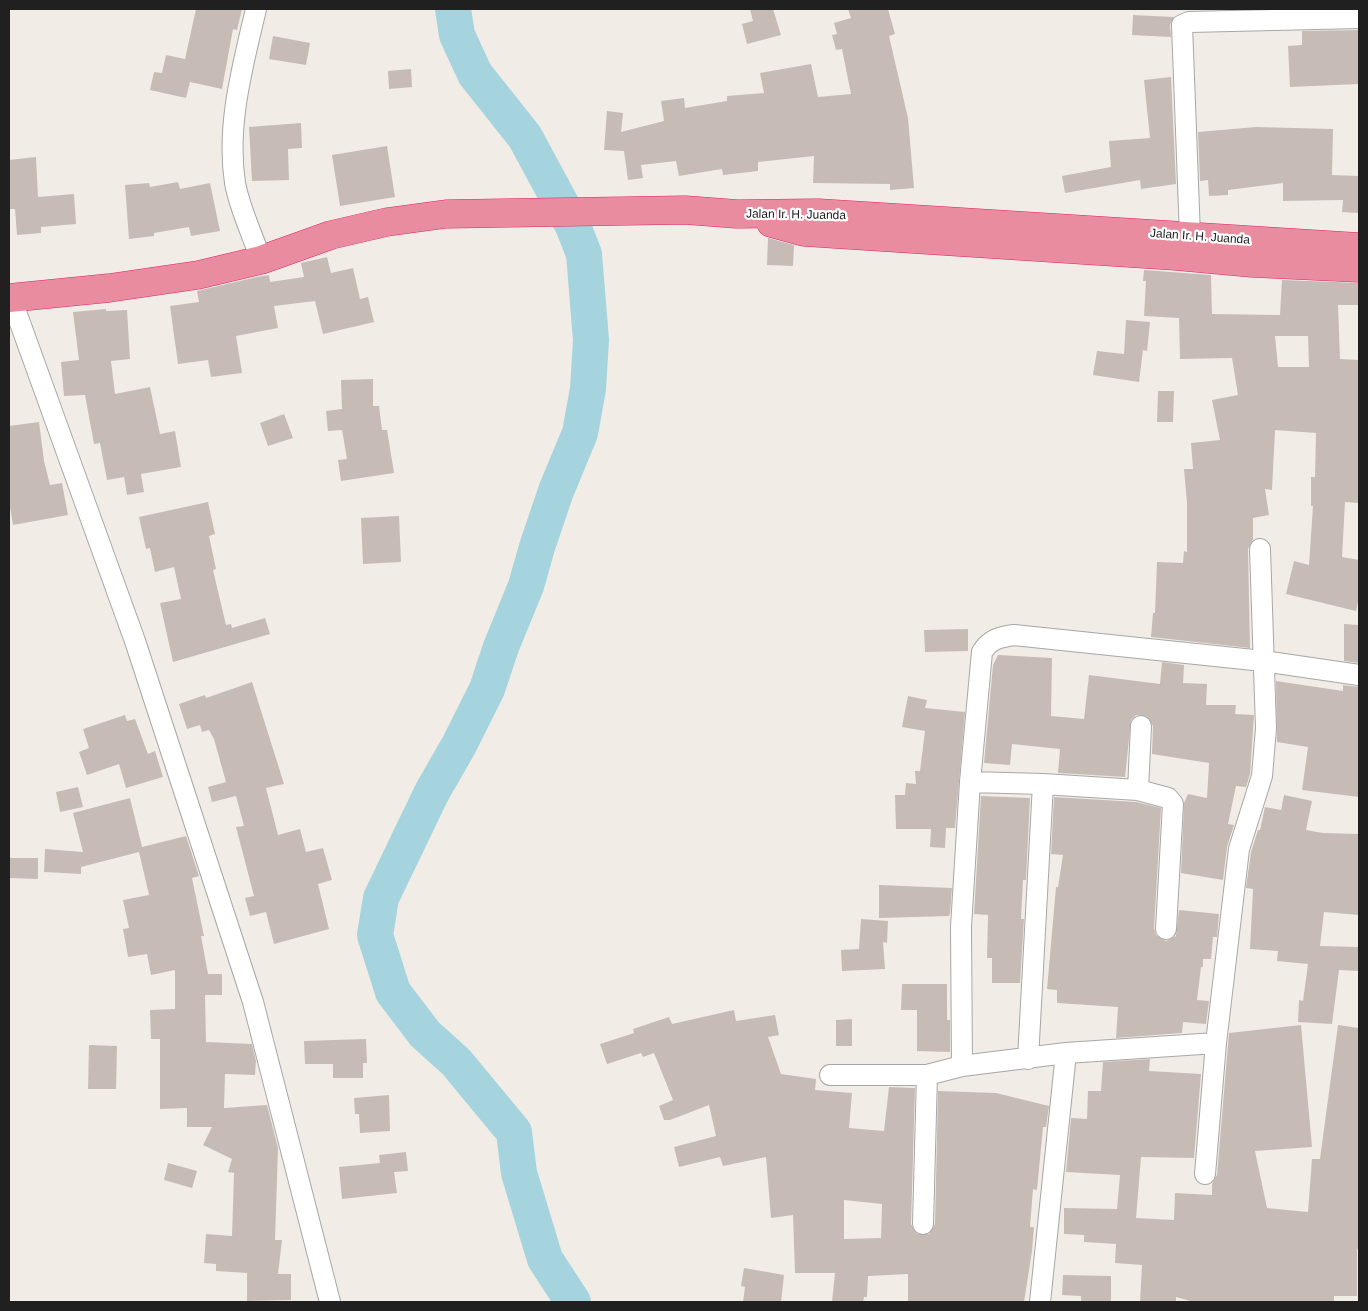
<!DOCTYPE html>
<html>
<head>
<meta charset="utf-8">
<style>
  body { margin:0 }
  #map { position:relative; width:1368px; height:1311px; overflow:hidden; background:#f1ede6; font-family:Arial,sans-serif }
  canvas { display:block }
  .frame { position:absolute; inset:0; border:10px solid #202020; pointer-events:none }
</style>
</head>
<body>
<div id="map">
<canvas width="1368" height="1311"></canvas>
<div class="frame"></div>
</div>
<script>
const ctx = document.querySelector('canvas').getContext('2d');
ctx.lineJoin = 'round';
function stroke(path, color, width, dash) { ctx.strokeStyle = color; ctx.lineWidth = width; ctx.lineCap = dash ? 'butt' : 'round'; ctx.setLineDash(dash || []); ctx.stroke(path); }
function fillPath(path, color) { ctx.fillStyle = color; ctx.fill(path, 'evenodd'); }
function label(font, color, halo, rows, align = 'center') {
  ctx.font = font + ' Arial,sans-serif'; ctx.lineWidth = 4.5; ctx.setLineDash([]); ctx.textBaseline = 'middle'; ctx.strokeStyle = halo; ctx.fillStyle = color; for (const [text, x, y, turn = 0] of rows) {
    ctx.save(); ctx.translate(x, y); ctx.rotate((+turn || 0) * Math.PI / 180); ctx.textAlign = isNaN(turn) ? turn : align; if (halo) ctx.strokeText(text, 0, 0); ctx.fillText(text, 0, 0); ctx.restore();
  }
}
const river = new Path2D(`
  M453 9 457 35 475 74 525 137 573 226 584 254 591 340 588 389 580 433 556 491 537 547 526 586 501 647 487 689 459 745 432 792 381 898 375 935 393 992 425 1034 456 1062 514 1132 519 1173 545 1259 573 1302`);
const building = new Path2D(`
  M196 9H242L237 30 233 29 222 89 190 82 186 98 150 90 154 72 162 73 166 55 185 59Z
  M750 9H773L781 35 747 44 742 24 753 21Z
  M848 9H888L895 34 889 36 908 118 914 188 890 190V184L813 183 814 156 758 162V171L723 175 722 169 679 176 676 161 641 165 643 178 628 180 624 151 604 150 607 111 623 113 621 132 664 121 661 101 684 98 685 108 727 101V96L764 93 760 73 811 64 818 97 851 94 842 49 836 50 832 35 837 34 834 23 851 18Z
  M1133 15 1174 17 1170 25 1171 37 1132 35Z
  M1359 30V84L1290 87 1288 46 1302 45V31Z
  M273 36 310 43 306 65 269 59Z
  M411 69 412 87 389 89 388 71Z
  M1171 77 1176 184 1141 189 1140 180 1065 193 1062 176 1111 167 1109 141 1150 138 1144 80Z
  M301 123 302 148 288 149 289 180 252 181 249 127Z
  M1256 127 1333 129 1332 175 1359 176V213L1342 212 1343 200 1283 201V183L1228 190V195L1209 196 1208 180 1200 181 1198 132Z
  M387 146 395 197 340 206 332 155Z
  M36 157 38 197 74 194 76 224 41 227V233L17 235 15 209H9V160Z
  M178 182 180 189 210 183 220 231 191 236 189 227 154 233V236L129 239 125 185 149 183 150 187Z
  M768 238 794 245 793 266 767 265Z
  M327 257 331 273 353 268 360 299 368 297 374 322 323 334 315 301 274 306 278 328 236 336 242 373 211 377 208 360 178 364 170 306 199 302 197 291 257 277 269 275 270 282 304 277 301 263Z
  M1144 270 1211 275 1212 314 1280 315 1282 280 1359 283V305H1338L1340 359 1359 360V503L1345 502 1342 557 1359 560V596L1356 611 1286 594 1294 561 1309 565 1313 506H1311V477H1315L1316 433 1275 430 1272 490 1265 489 1269 515 1253 518V539L1248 549 1250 648 1151 637 1153 613H1155L1157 562 1183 563 1184 551 1187 552V503L1184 469H1193L1191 443 1220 440 1212 400 1238 395 1232 358 1180 359 1179 318 1144 316 1146 281H1143ZM1275 336H1308L1309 367H1278Z
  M106 309V311L127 310 130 359 111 361 115 394 150 387 160 434 175 431 181 467 141 474 144 492 127 495 124 477 107 480 100 443 94 444 85 395 64 396 61 362 79 360 73 312Z
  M1126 320 1150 322 1147 351 1143 350 1139 382 1093 375 1097 351 1124 354Z
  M373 379V406H379L382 430H387L394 473 341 481 338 460 347 459 342 430 328 431 326 411 342 409 341 380Z
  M1158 391H1174L1173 422H1157Z
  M284 414 293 438 268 446 260 423Z
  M39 422 44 461 50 485 62 483 68 515 13 525 9 501V426Z
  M208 502 215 534 209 536 216 569 213 570 226 625 231 624 232 628 265 618 270 634 173 662 160 603 181 599 174 567 155 572 150 548 146 549 139 517Z
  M399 516 401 562 363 564 361 518Z
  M1344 624 1359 625V663L1344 661Z
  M968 629V651L925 652 924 630Z
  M998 655 1052 658 1051 716 1084 719 1089 675 1160 684 1162 662 1184 665 1183 683 1207 684 1206 705H1236L1235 714 1254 715 1250 774 1246 787 1236 786 1228 824 1234 825 1227 847 1223 880 1181 873 1184 803 1188 794 1207 798 1209 763 1152 754 1153 726 1147 716 1136 715 1131 720 1125 777 1058 773 1060 749 1012 744 1010 765 984 763 993 665Z
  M1276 681 1343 691V685L1359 687V797L1302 790 1308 747 1277 742Z
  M252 682 284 784 266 788 278 835 300 829 306 852 323 848 332 880 318 884 329 929 274 944 266 912 250 916 245 898 254 896 236 827 244 826 236 796 212 802 208 787 226 782 214 739 209 730 202 732 200 725 187 729 179 704 205 695 206 698Z
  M908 696 927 700 925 708 965 712 955 828H946L945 848 930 847 931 829H896L895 795H905L906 783 916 784 915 771H920L925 731 902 727Z
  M125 715 127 721 135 719 148 754 155 751 163 777 126 788 119 764 87 775 79 752 89 748 83 729Z
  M78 787 83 807 60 812 56 792Z
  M1284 795 1312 801 1306 830 1323 833 1359 834V915L1324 912 1320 946 1359 947V971L1339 970 1332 1024 1298 1022 1299 1000 1303 1001 1308 964 1277 961 1278 951 1250 949 1253 889 1246 888 1251 852 1258 830H1260L1265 807 1281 810Z
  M981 796 1030 798 1026 880H1023L1021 919H1024L1020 983H992V958H987L988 915 974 914Z
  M1054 797 1136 802 1161 808 1154 928 1156 935 1166 941 1176 936 1179 910 1219 914 1217 937H1213L1211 959H1203V967H1201L1197 1000 1209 1001 1206 1024 1183 1022 1182 1033 1116 1038 1118 1007 1057 1003V990L1047 989 1056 887H1058L1063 855 1051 854Z
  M130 798 142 847 186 836 199 876 192 878 204 936H201L208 974H222V995H205L206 1042 252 1044 256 1061 255 1075 225 1074 224 1108 267 1105 278 1148 275 1240H282L278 1274H291V1300L247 1301V1273L216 1271V1264L204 1263 206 1234 232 1236 234 1173 228 1172 232 1159 203 1145 212 1127H187V1108L160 1109V1039H151L150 1010 175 1009V970L151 975 147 954 128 957 123 929 129 928 123 900 149 895 139 852 81 867V874L44 872 45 849 83 852 73 813Z
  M9 858H38V879L9 878Z
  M879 885 952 888 950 913 949 916 879 918Z
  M861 919 888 921 887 943 883 942 885 969 842 971 841 950 859 949Z
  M902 984H947V1020H950V1052L917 1051V1010H901Z
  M734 1010 736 1021 775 1015 779 1035 768 1037 781 1074 816 1079 815 1090 852 1093 849 1128 884 1131 889 1087 915 1088 911 1224 917 1234H929L935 1224 938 1091 996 1093 1049 1106 1046 1127H1043L1037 1190 1033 1189 1030 1227H1034L1032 1251 1024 1302H908V1274L868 1276 867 1297H864L863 1302H832L835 1273H795L793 1215 771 1218 766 1157 723 1166 720 1157 679 1167 674 1147 716 1136 709 1105 670 1120H664L659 1106 673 1100 654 1053 643 1057 641 1053 607 1064 600 1044 634 1033 633 1029 669 1017 672 1024ZM844 1200 882 1204 881 1238 844 1239Z
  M852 1019V1046H836V1020Z
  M1301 1025 1312 1147 1255 1151 1267 1208 1308 1212 1312 1159H1320L1338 1025 1359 1028V1250L1357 1249V1296H1334V1302H1194L1176 1297V1302H1140L1142 1265 1115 1263 1116 1244 1084 1242V1235L1064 1234V1208L1117 1209 1120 1175 1066 1172 1071 1118 1087 1119 1088 1091H1101L1103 1062 1150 1059 1149 1071 1201 1074 1194 1158 1141 1157 1136 1218 1174 1220 1175 1193 1212 1195V1184L1217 1175 1229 1033Z
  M366 1039 367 1063H363V1078H333V1064H305L304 1041Z
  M89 1045 117 1046 116 1089H88Z
  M389 1095 390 1131 360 1133 359 1114H355L354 1098Z
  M406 1152 408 1171 394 1172 397 1193 342 1199 339 1167 380 1163 379 1155Z
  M168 1163 197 1171 192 1188 164 1180Z
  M744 1268 784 1275 781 1302H743L745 1287 741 1286Z
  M1063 1275 1111 1276V1302H1081V1296L1062 1295Z`);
const minor = new Path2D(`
  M256 9C243 65 226 125 235 183 239 207 253 236 261 260
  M1190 236 1182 25 1189 22 1359 18
  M11 298 135 641 253 1002 330 1302
  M970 782 1043 784 1028 1059
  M1043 784 1138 790 1141 726
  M1138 790 1168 798 1173 804 1166 929
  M962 1066 961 927 970 782 982 652C990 639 1000 637 1014 635L1263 661 1359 675
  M830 1075H927L962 1066 1066 1053 1216 1043
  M1205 1174 1216 1043 1239 849 1262 776 1266 728 1260 549
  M923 1224 927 1075
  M1040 1302 1066 1053`);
const highway = new Path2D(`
  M771 223 804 232 1176 256 1252 263 1359 268
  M9 298 109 288 198 275 261 260 331 235 387 222 446 214 685 210 737 214 818 213 1359 247`);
const streetNames = [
  ["Jalan Ir. H. Juanda",796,215,1],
  ["Jalan Ir. H. Juanda",1200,237,4]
];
stroke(river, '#a5d4df', 36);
fillPath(building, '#c6bcb5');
stroke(minor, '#a7a7a7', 22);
stroke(highway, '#e02268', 29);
stroke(minor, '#fff', 20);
stroke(highway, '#e98ca0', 28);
label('12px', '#202020', '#fff', streetNames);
</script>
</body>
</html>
